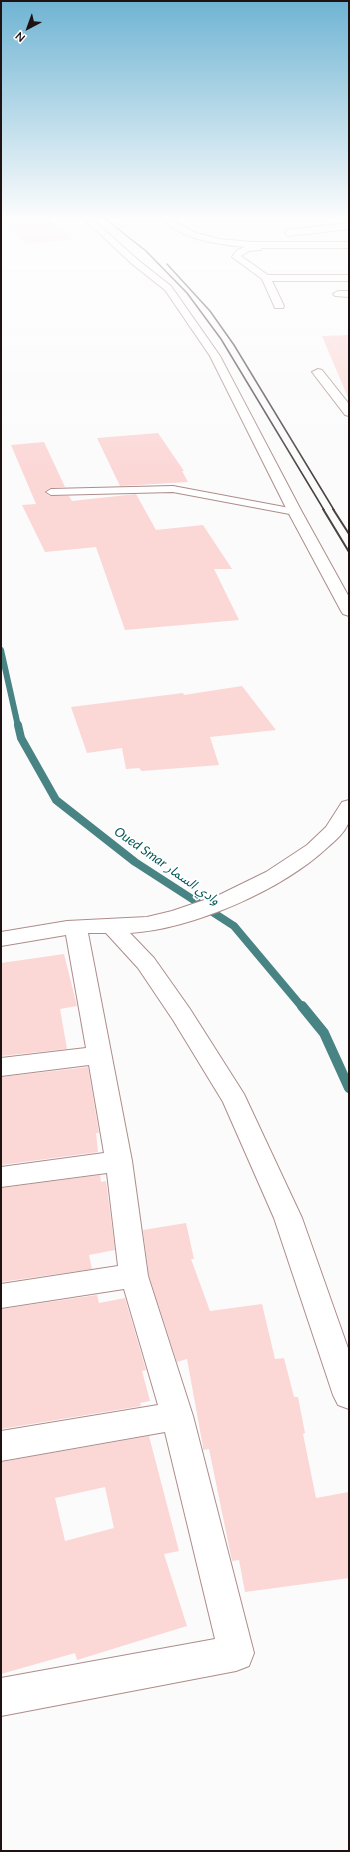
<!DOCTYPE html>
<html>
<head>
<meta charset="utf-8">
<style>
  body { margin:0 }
  #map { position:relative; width:350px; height:1852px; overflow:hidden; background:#fbfbfb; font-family:Lato,sans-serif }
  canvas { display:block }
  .frame { position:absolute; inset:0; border:2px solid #1e1212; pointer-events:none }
  .north { position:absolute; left:8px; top:8px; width:40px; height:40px; -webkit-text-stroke:3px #fff; paint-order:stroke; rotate:221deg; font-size:11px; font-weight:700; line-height:16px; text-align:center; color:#1e1212 }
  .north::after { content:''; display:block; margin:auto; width:14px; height:18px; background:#1e1212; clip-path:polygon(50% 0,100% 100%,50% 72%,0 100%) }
</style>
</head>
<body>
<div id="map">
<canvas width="350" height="1852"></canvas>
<div class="frame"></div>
<div class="north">N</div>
</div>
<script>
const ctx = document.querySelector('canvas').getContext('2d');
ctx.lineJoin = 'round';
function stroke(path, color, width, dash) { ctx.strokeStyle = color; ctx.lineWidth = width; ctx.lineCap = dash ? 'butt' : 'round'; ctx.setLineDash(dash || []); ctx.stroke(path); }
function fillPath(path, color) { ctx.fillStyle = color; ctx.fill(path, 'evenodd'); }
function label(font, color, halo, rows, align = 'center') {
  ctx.font = font + ' Lato,"Noto Sans Arabic",sans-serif'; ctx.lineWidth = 4; ctx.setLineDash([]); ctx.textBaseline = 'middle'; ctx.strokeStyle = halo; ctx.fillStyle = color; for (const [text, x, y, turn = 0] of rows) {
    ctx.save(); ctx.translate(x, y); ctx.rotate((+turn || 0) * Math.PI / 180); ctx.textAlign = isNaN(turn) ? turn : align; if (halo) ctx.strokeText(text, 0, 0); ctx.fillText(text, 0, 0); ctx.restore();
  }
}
const streamFar2 = new Path2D(`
  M1 650 18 726`);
const streamFar1 = new Path2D(`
  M18 725 21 738 56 800 135 862 234 926 302 1007`);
const stream = new Path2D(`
  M302 1006 324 1033 349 1088`);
const building = new Path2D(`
  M1 217H43L75 239 27 244 1 223Z
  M349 335V400L322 336Z
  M158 433 184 471H182L188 482 120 486 97 438Z
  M44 442 65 487 51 488 45 491V493L50 496H69L72 501 136 494 156 530 203 525 232 569H214L239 620 125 630 96 547 45 552 22 505 36 504 11 445Z
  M242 686 276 730 210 737 219 765 142 771 139 768 126 769 122 748 87 753 71 707 183 693 184 695Z
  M64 954 77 1006 60 1009 67 1049 1 1056V963Z
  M88 1067 99 1133H96L98 1152 1 1165V1077Z
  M100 1175 101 1182 106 1181 107 1188 115 1250 89 1255 92 1269 1 1282V1188Z
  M186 1223 194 1259H191L210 1311 262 1304 275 1359 284 1358 294 1397H298L305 1433 303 1434 316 1498 349 1492V1578L245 1592 239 1560 232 1561 209 1449 203 1450V1447L187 1359 177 1362 149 1276 143 1230Z
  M97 1295 99 1303 125 1298 146 1370 142 1371 150 1401 140 1403 141 1406 1 1429V1309Z
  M149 1436 179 1551 164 1554 187 1626 77 1660 75 1653 1 1674V1462ZM105 1487 114 1528 65 1541 55 1498Z`);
const service = new Path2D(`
  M173 486 295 509 300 512 295 515 173 492 51 495 46 492 51 489Z`);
const minor = new Path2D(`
  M82 217H90L138 260 171 286 220 356 302 512 349 597V616L343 614 341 611 288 512 210 356 165 290 132 264Z
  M160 217H169L193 232 219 239 252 242H349V248H262L261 250 249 251 241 256 268 275H349V281H272L284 306 283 308H275L262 279 232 257 237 250 245 247C216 244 181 240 160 217Z
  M349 223V229L289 236 285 233 289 230Z
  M338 291H349V297L335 296 333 294Z
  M318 369 322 370 349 404V416L345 415 312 372Z
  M349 800C349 807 350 818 348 824 344 833 336 840 328 847 282 890 193 929 130 933L154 958 190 1009 244 1094 302 1218 349 1351V1409L338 1405 333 1395 274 1218 223 1102 173 1020 138 968 106 933H88L132 1161 148 1276 193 1416 254 1653 249 1666 236 1671 1 1716V1678L215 1639 165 1432 1 1461V1431L158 1405 124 1289 1 1308V1284L118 1266 107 1173 1 1187V1167L104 1153 89 1065 1 1076V1058L86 1048 66 935 1 946V932L67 921 147 917 172 911 219 895 266 872 307 845 326 827 342 802Z`);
const railFar1 = new Path2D(`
  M103 217 146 251 187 293 221 339 324 510
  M167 264 210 311 234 345 334 510`);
const rail = new Path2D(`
  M323 509 349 552
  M333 509 349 534`);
const waterNames = [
  ["Oued Smar وادي السمار",167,866,35]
];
stroke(streamFar2, '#488483', 6);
stroke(streamFar1, '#488483', 8);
stroke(stream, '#488483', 10);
fillPath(building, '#fbd7d6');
stroke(service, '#ad8d8b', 2);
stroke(minor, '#ad8d8b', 2);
fillPath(service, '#fff');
fillPath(minor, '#fff');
stroke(railFar1, '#4b4141', 1.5);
stroke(rail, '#4b4141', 2);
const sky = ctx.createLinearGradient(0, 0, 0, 476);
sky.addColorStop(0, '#6fb4d3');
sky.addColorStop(0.46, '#fdfdfd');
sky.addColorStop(1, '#fdfdfd00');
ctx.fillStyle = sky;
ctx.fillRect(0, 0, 350, 476);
label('italic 13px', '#025757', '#fff', waterNames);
</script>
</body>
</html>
